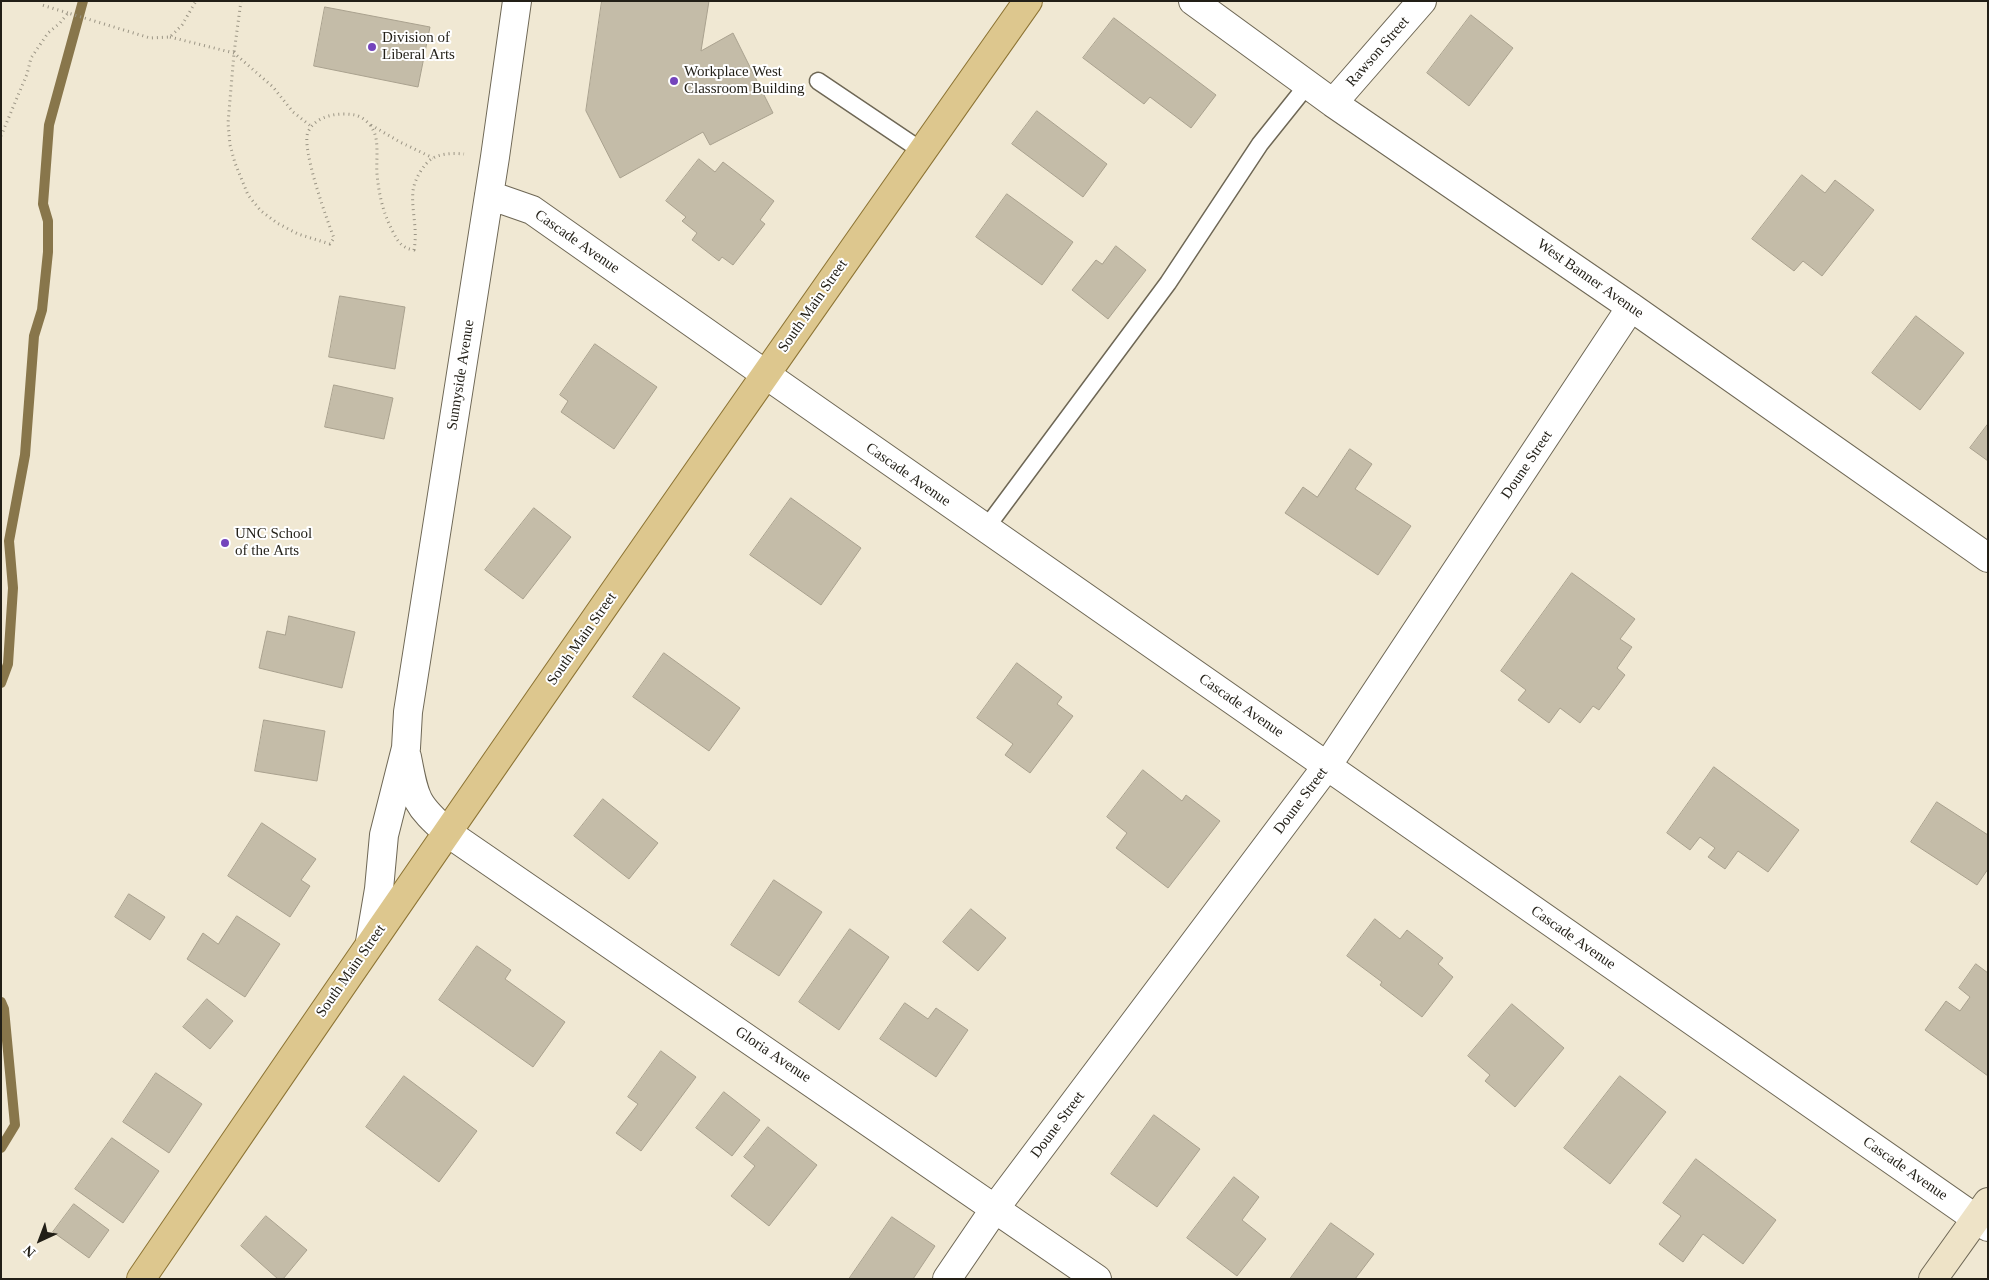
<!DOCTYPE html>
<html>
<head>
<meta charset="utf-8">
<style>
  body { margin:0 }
  #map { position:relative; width:1989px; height:1280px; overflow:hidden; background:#f0e8d3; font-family:"Times New Roman",serif }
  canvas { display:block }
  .frame { position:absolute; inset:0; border:2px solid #221f17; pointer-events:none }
  .north { position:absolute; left:15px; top:1215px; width:50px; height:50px; -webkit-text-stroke:4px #fff; paint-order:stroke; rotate:223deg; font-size:14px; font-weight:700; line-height:20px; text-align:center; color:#221f17 }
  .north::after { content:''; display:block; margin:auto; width:18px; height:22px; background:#221f17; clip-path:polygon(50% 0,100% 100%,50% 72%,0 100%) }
</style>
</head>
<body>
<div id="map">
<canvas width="1989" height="1280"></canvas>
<div class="frame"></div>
<div class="north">N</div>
</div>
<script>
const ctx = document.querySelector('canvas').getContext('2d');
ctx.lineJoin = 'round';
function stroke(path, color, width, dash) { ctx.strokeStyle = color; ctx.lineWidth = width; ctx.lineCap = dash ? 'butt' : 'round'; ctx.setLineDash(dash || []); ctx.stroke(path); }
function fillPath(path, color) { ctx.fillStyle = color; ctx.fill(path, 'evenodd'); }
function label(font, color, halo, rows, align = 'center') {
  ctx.font = font + ' "Times New Roman",serif'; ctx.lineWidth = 4; ctx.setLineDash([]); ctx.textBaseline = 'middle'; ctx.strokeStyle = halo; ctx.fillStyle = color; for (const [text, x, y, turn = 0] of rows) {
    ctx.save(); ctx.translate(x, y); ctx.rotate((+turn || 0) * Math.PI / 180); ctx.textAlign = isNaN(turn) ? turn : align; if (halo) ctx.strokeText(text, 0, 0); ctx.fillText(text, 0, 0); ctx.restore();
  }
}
const stream = new Path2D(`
  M1 683 8 664 13 588 9 541 25 455 34 336 42 310 48 252V221L43 204 49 125 83 1
  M1 1002 4 1009 15 1125 1 1148`);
const building = new Path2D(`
  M602 1H709L701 51 733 33 773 113 710 145 703 132 620 178 586 111Z
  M325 7 430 27 418 87 314 66Z
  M1471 15 1513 48 1469 106 1427 73Z
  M1114 18 1216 95 1191 128 1150 97 1144 104 1083 58Z
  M1037 111 1107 164 1083 197 1012 144Z
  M699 159 715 172 723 162 774 201 760 220 765 224 733 265 722 257 719 261 692 240 697 233 682 221 686 217 666 201Z
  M1802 175 1825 193 1835 180 1874 210 1822 276 1803 261 1794 271 1752 239Z
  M1007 194 1073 242 1042 285 976 237Z
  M1116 246 1146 270 1108 319 1072 290 1096 260 1102 264Z
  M340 296 405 307 395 369 329 357Z
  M1916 316 1964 353 1920 410 1872 373Z
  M595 344 657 387 614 449 561 412 568 401 560 395Z
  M334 385 393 398 384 439 325 427Z
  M1988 424V461L1970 448Z
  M1350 449 1372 464 1355 489 1411 526 1378 575 1285 513 1303 487 1317 497Z
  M791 498 861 548 821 605 750 555Z
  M534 508 571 537 523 599 485 570Z
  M1572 573 1635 619 1620 639 1632 647 1617 668 1625 675 1599 710 1593 706 1580 723 1560 708 1549 723 1518 700 1526 690 1501 671Z
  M289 616 355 632 342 688 259 668 267 631 285 635Z
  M664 653 740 708 709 751 633 697Z
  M1017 663 1062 697 1057 704 1073 716 1030 773 1005 755 1013 744 977 718Z
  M264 720 325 731 317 781 255 771Z
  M1714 767 1799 830 1768 872 1738 851 1725 869 1708 857 1715 848 1700 837 1690 850 1667 833Z
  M1143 770 1182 801 1186 795 1220 821 1168 888 1116 848 1127 833 1107 817Z
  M603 799 658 843 629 879 574 836Z
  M1937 802 1988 835V869L1977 885 1911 842Z
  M262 823 316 859 301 880 310 886 290 917 228 876Z
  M774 880 822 912 779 976 731 945Z
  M129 894 165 917 150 940 115 917Z
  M971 909 1006 938 978 971 943 942Z
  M237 916 280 944 245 997 187 959 203 933 218 944Z
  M1375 919 1400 939 1407 930 1443 958 1438 964 1453 977 1422 1017 1380 985 1382 982 1347 956Z
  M850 929 889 957 839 1030 799 1002Z
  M477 946 511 970 505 979 565 1022 533 1067 439 1000Z
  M1976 964 1988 973V1076L1925 1030 1946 1001 1960 1011 1970 997 1959 988Z
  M207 999 233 1021 210 1049 183 1027Z
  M905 1003 928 1019 936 1008 968 1030 936 1077 880 1039Z
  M1512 1004 1564 1048 1515 1107 1485 1081 1490 1075 1468 1056Z
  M661 1051 696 1077 641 1151 616 1133 638 1104 628 1097Z
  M156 1073 202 1104 169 1153 123 1122Z
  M404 1076 477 1131 439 1182 366 1127Z
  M1620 1076 1666 1112 1610 1184 1564 1148Z
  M724 1092 760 1120 732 1156 696 1128Z
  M1154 1115 1200 1149 1157 1207 1111 1174Z
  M768 1127 817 1165 769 1226 731 1196 755 1166 744 1157Z
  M112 1138 159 1171 123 1223 75 1189Z
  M1696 1159 1776 1220 1743 1264 1703 1234 1683 1262 1659 1244 1681 1216 1663 1203Z
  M1234 1177 1259 1197 1242 1220 1266 1239 1237 1276 1187 1238Z
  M74 1204 109 1230 89 1258 53 1232Z
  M266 1216 307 1250 283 1279H278L241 1246Z
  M892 1217 935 1246 913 1279H849Z
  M1331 1223 1374 1254 1355 1279H1290Z`);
const path = new Path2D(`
  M42 1V5L68 13
  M241 1 234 53 228 123 230 145 235 163 248 195 261 211 277 223 298 234 330 244 334 238C327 220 301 148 308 132 316 115 339 112 355 115 363 117 371 124 374 132 379 142 376 163 377 174 379 195 383 213 393 232 398 242 402 248 414 250 418 228 411 210 413 191 414 180 424 163 433 158 442 153 455 153 464 154
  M170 37 234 53 273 87 293 112 312 127
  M371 125 400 142 433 158
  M1 136 27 74 31 58 48 33 60 23 68 13 150 38 170 37 182 25 196 1`);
const lane = new Path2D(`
  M818 81 922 151
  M986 528 1168 283 1260 144 1308 84`);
const street = new Path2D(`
  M1193 1 1333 103 1631 307 1988 558
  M1333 103 1422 1
  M489 195 532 210 765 374 1988 1227
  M407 757C415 799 415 804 448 833L1097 1279
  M370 942 379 889 384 835 406 748 408 712 495 157 517 1
  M947 1279 996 1207 1327 766 1631 307`);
const secondary = new Path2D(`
  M1933 1279 1988 1202`);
const primary = new Path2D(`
  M141 1279C433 850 729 425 1028 1`);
const markers = [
  [372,47,5,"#7444bc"],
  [674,81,5,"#7444bc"],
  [225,543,5,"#7444bc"]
];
const poiNames = [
  ["Division of",382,38],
  ["Liberal Arts",382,55],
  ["Workplace West",684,72],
  ["Classroom Building",684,89],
  ["UNC School",235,534],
  ["of the Arts",235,551]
];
const streetNames = [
  ["Rawson Street",1378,52,-49],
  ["Cascade Avenue",577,242,35],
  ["West Banner Avenue",1590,279,35],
  ["South Main Street",813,306,-55],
  ["Sunnyside Avenue",461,375,-81],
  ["Doune Street",1527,465,-56],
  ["Cascade Avenue",908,475,35],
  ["South Main Street",582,639,-55],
  ["Cascade Avenue",1241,706,35],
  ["Doune Street",1301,801,-53],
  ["Cascade Avenue",1573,938,35],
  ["South Main Street",351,971,-55],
  ["Gloria Avenue",773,1055,34],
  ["Doune Street",1058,1125,-53],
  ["Cascade Avenue",1905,1169,35]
];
stroke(stream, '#88764b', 10);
fillPath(building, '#c4bca8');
stroke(building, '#a9a18e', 1);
stroke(lane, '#6e6755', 19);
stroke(street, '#6e6755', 30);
stroke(secondary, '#6e6755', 30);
stroke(primary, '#8d7434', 30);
stroke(path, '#9b9585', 3, [1, 4]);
stroke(lane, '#fff', 16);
stroke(street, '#fff', 28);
stroke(secondary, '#eee3c7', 28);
stroke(primary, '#ddc78e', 28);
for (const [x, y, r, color] of markers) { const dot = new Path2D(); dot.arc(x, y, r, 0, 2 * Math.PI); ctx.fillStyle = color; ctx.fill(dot); stroke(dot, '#fff', 2); }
label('15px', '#221f17', '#fff', poiNames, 'left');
label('15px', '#221f17', '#fff', streetNames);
</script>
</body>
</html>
